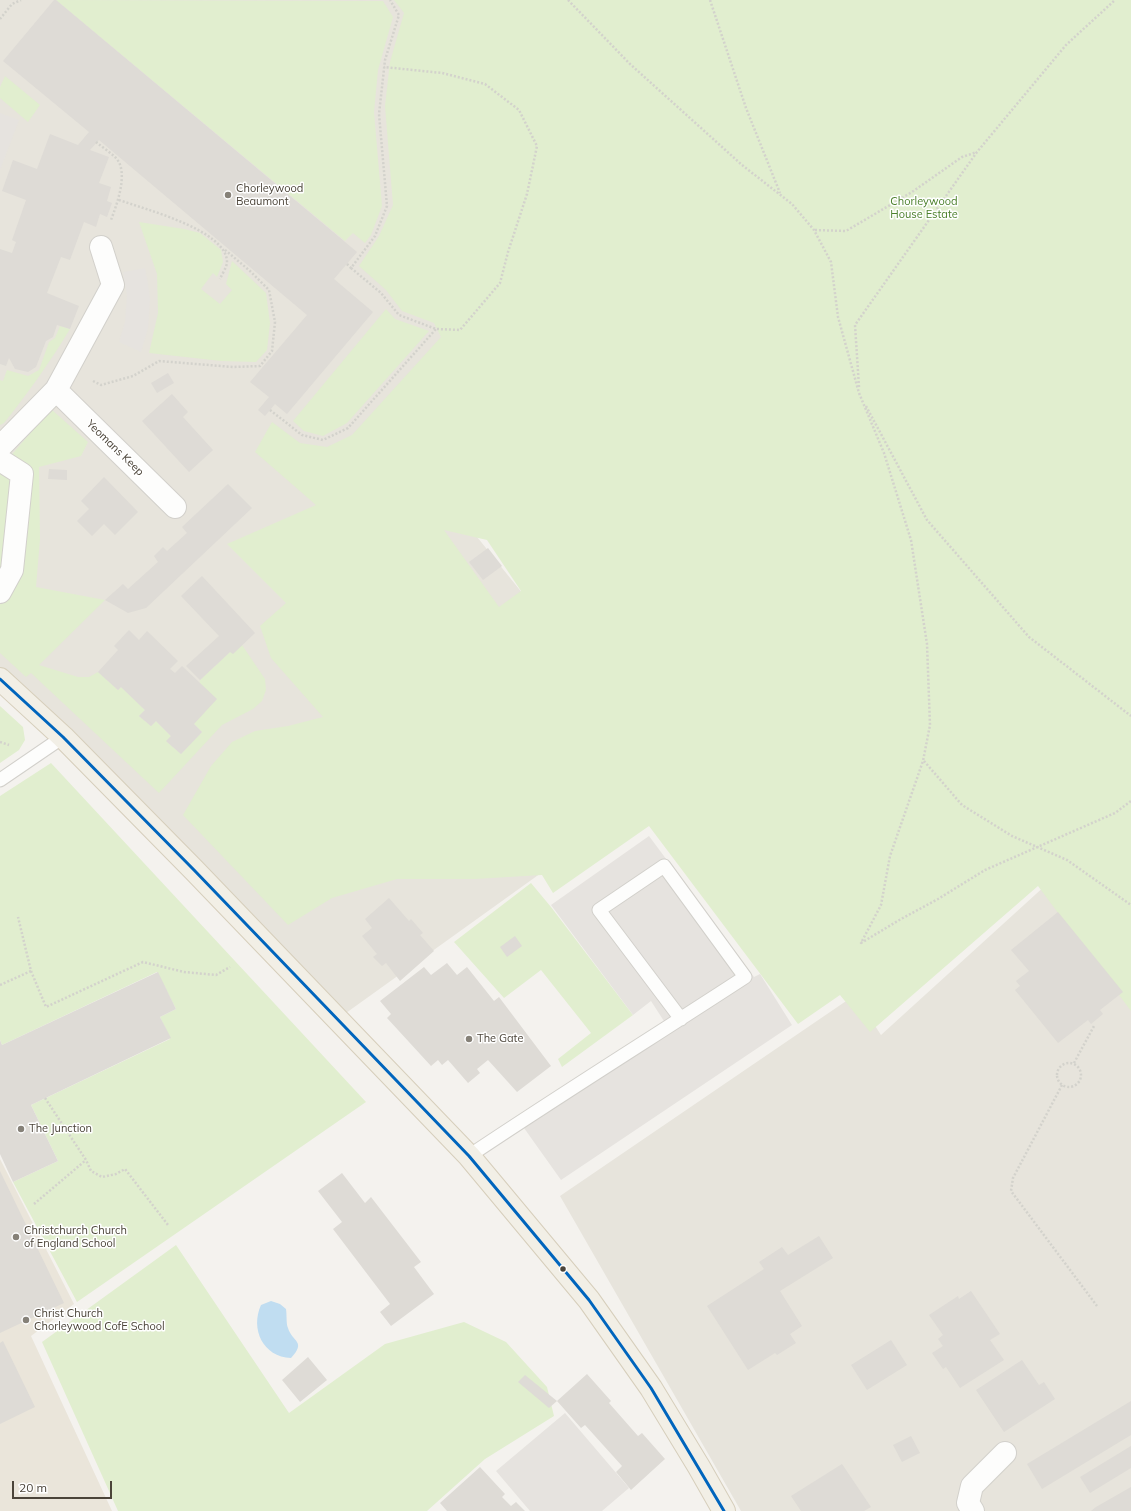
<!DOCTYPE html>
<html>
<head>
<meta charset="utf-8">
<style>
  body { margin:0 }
  #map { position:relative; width:1131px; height:1511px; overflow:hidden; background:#f4f2ee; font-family:Mulish,sans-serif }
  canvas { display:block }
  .scale { position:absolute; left:12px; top:1481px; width:100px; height:18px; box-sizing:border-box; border:2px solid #4b4439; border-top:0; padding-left:5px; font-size:12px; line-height:14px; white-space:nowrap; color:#4b4439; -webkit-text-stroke:3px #fff; paint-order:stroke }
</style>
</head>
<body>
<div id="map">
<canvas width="1131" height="1511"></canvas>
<div class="scale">20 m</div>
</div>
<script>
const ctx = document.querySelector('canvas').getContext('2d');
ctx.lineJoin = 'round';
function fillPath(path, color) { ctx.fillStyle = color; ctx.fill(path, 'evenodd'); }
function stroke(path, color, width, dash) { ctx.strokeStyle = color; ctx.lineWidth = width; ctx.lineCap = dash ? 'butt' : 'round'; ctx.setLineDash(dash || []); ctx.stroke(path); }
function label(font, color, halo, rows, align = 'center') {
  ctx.font = font + ' Mulish,sans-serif'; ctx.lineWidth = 3; ctx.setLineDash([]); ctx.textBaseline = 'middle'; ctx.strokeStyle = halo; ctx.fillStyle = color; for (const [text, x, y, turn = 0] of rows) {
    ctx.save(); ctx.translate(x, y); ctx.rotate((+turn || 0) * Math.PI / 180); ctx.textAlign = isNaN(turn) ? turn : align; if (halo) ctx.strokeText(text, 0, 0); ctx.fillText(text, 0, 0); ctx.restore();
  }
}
const residential = new Path2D(`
  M0 0H501L461 517 672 779 346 1013 0 682Z
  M1047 884 1131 998V1511H741L560 1196 855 995 881 1035Z`);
const education = new Path2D(`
  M0 1159 74 1304 31 1336 112 1511H0Z`);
const green = new Path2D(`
  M56 0 383 1 393 17 378 70 374 112 382 206 371 235 365 243 353 233 345 241Z
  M394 0H1131V1011L1038 886 870 1032 840 995 798 1024 649 826 553 893 542 875 475 879H397L332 898 288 925 183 815 211 766 232 742 255 731 288 726 323 717 271 658 260 626 286 603 227 544 316 505 255 452 272 422 300 443 327 447 352 435 441 337 434 323 402 311 386 290 359 266 379 236 393 205 385 106 390 62 404 13ZM444 530 487 540 521 591 499 607Z
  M5 76 40 105 28 122 0 98V87Z
  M139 222 184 229 200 233 221 250 223 262 217 277 213 273 201 289 220 304 232 290 226 284 232 261 266 293 270 323 267 350 256 362 221 361 149 353 158 313 157 274Z
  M386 309 395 319 429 331 347 423 323 436 304 431 293 421Z
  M60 326 70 329C50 362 28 393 4 423L0 425V380L3 381 7 370 28 376 39 370 49 342 55 338Z
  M51 409 88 442 81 456 39 467 40 539 36 587 105 600 39 665 78 677H89L98 672 118 690 121 687 145 710 139 716 151 726 156 721 171 736 167 742 181 754 202 732 194 724 200 680 230 652 242 645 265 679 266 690 262 701 253 709 222 725 159 793 31 673 26 677 0 653V469L14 452Z
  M0 706 23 727 25 740 19 750 0 763Z
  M51 763 366 1102 77 1302 13 1182 58 1161 31 1105 170 1039 160 1017 176 1009 157 972 2 1045 0 1040V796Z
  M531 883 551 907 633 1015 562 1067 558 1059 591 1033 541 970 504 998 454 942Z
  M176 1245 289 1413 385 1344 464 1322 506 1342 547 1387 554 1416 485 1459 427 1511H118L42 1342Z`);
const parking = new Path2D(`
  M0 113 19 120 0 170Z
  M145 268 148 284 150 299 148 328 141 352 119 342 125 322 127 296 123 272Z
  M649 836 754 977 760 974 792 1025 561 1180 524 1128 671 1032 651 1001 633 1015 551 905Z
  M565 1413 629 1488 602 1511H530L496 1471Z`);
const water = new Path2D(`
  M271 1301 280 1304 286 1309C287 1315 286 1324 288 1328 292 1342 307 1341 291 1358 263 1357 250 1329 261 1305Z`);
const building = new Path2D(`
  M54 0H56L357 252 334 279 373 312 287 414 275 404 265 416 258 410 269 397 250 382 307 315 99 140 90 150 109 157 99 183 111 187 107 201 112 203 107 217 100 214 96 227 84 222 70 260 61 257 47 293 79 306 70 329 57 325 53 337 46 341 36 367 28 372 15 369 9 358 6 366 0 364V249L12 253 16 242 12 240 26 200 2 191 13 160 37 169 50 134 78 145 89 132 3 61Z
  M168 373 174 383 157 393 151 383Z
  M172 394 188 412 183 417 213 450 189 472 142 421Z
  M49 469 67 470V480L48 479Z
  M104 477 138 512 115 535 104 524 92 536 77 521 89 509 81 501Z
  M228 484 252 508 146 608 128 613 105 600 123 584 128 589 158 562 154 556 163 547 167 551 187 533 182 527Z
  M488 548 502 566 483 580 469 562Z
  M202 576 255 633 233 654 230 652 200 680 186 666 219 636 181 596Z
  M129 630 139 640 147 631 178 661 170 669 175 673 182 666 217 699 194 724 202 732 181 754 166 741 171 736 156 721 151 726 139 716 145 710 121 687 118 690 98 672 118 650 114 646Z
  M389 898 409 921 411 919 423 933 420 935 434 951 400 981 386 963 382 966 373 957 377 954 362 936 372 928 365 919Z
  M1058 912 1123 992 1100 1010 1103 1014 1091 1024 1088 1020 1058 1043 1015 990 1020 986 1016 981 1029 971 1011 950Z
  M515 936 522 946 507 957 500 947Z
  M447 963 457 975 467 967 494 1001 499 997 551 1066 517 1092 488 1060 477 1069 480 1073 468 1083 448 1060 442 1065 438 1060 431 1066 387 1018 391 1014 380 1001 424 967 431 975Z
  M158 972 176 1009 160 1017 171 1038 31 1105 58 1161 13 1182 0 1154V1040L2 1045Z
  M0 1171 64 1303 0 1333Z
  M342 1173 365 1203 371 1197 421 1262 414 1267 434 1294 391 1326 380 1312 390 1304 333 1229 342 1222 318 1191Z
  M819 1236 833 1258 780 1291 802 1326 790 1334 796 1343 777 1355 775 1353 748 1370 707 1306 764 1269 759 1262 782 1247 788 1255Z
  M971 1291 1000 1334 990 1340 1004 1360 960 1388 946 1367 943 1369 932 1353 943 1346 938 1339 943 1335 929 1315 958 1296 959 1299Z
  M891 1340 907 1365 867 1390 851 1365Z
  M3 1341 35 1407 0 1424V1343Z
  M308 1357 327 1380 300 1402 282 1380Z
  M1022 1360 1039 1385 1044 1382 1055 1399 1004 1432 976 1390Z
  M587 1374 611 1401 609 1403 638 1436 642 1433 665 1459 631 1490 616 1472 622 1466 585 1425 581 1428 557 1401Z
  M525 1375 557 1401 549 1408 518 1382Z
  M1131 1401V1435L1042 1489 1027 1464Z
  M911 1436 920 1453 902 1462 893 1445Z
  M1131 1446V1468L1090 1493 1080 1477Z
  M842 1464 871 1507 864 1511H801L791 1496Z
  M480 1467 505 1494 502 1497 511 1506 516 1502 525 1511H447L440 1503Z
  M1131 1487V1511H1091L1096 1507Z`);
const path = new Path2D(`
  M568 0 630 64 742 165 792 204 814 230 831 262 838 317 859 393 884 453 911 540 927 644 930 725 923 761 890 856 881 905 861 943 901 919 938 899 985 870 1115 813 1131 801
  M710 0 746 108 780 193
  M0 19 12 4 21 0
  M96 142C102 147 110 152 116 158 129 172 117 204 111 220
  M119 200C144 209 227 230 227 262 227 267 222 274 220 279
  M815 230 846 231 912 192 962 157 977 152
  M347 264 351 268 375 236 387 206 379 114 385 60 399 15 390 0
  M351 268 381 293 399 315 436 329 460 330 500 283 508 252 527 194 537 146 519 110 485 84 442 73 384 67
  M93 381 101 385 133 376 159 361 233 367 260 366 272 351 275 322 269 290 250 271 224 249
  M859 387 855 325 977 152 1066 45 1115 0
  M866 406 927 520 1029 637 1131 716
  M270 410 302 435 323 440 348 428 436 329
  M0 742 9 745
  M924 761 962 805 1012 836 1067 860 1131 905
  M31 971 46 1007 143 962 184 972 216 975 230 967
  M0 985 31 971 18 917
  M1057 1075a12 12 0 1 1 24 0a12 12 0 1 1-24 0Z
  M1074 1063 1094 1026
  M1062 1085 1013 1178 1011 1191 1097 1306
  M45 1098 86 1160 91 1171 102 1177 116 1174 125 1169 168 1225
  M34 1204 86 1160`);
const lane = new Path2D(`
  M0 780 63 737
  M469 1156C560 1095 653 1037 745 977L664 866 599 910 681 1019`);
const street = new Path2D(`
  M56 390 175 507
  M0 447 56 390 113 285 101 247
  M0 460 22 474 12 570 0 592
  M973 1511 968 1503 972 1486 1005 1453`);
const primary = new Path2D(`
  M0 679 63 737 194 870 469 1156 589 1300 651 1388 699 1467 724 1511`);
const bus1 = new Path2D(`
  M0 679 63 737 194 870 469 1156 589 1300 651 1388 724 1511`);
const markers = [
  [228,195,4,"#868178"],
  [469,1039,4,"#868178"],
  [21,1129,4,"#868178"],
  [16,1237,4,"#868178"],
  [563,1269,3.5,"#4b4439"],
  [26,1320,4,"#868178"]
];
const poiNames = [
  ["Chorleywood",236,189],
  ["Beaumont",236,202],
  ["The Gate",477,1039],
  ["The Junction",29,1129],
  ["Christchurch Church",24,1231],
  ["of England School",24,1244],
  ["Christ Church",34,1314],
  ["Chorleywood CofE School",34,1327]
];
const parkNames = [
  ["Chorleywood",924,202],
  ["House Estate",924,215]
];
const streetNames = [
  ["Yeomans Keep",115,448,44]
];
fillPath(residential, '#e7e4dc');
fillPath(education, '#eae5da');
fillPath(green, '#e1eecf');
fillPath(parking, '#e6e3df');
fillPath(water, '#c0ddf1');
fillPath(building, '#dedbd6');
stroke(lane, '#d2d0cb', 15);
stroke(street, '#d2d0cb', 24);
stroke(primary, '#d6cebb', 24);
stroke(path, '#d3d2cc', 2.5, [2, 2]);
stroke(lane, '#fdfdfc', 13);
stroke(street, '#fdfdfc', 22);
stroke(primary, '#f2efe6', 22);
stroke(bus1, '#0065bd', 3);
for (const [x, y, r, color] of markers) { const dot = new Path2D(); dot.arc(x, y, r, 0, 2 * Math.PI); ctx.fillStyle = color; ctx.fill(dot); stroke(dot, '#fff', 1.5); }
label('11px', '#4b4439', '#fff', poiNames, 'left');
label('11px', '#4a7f2a', '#fff', parkNames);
label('11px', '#4b4439', '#fff', streetNames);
</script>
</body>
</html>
